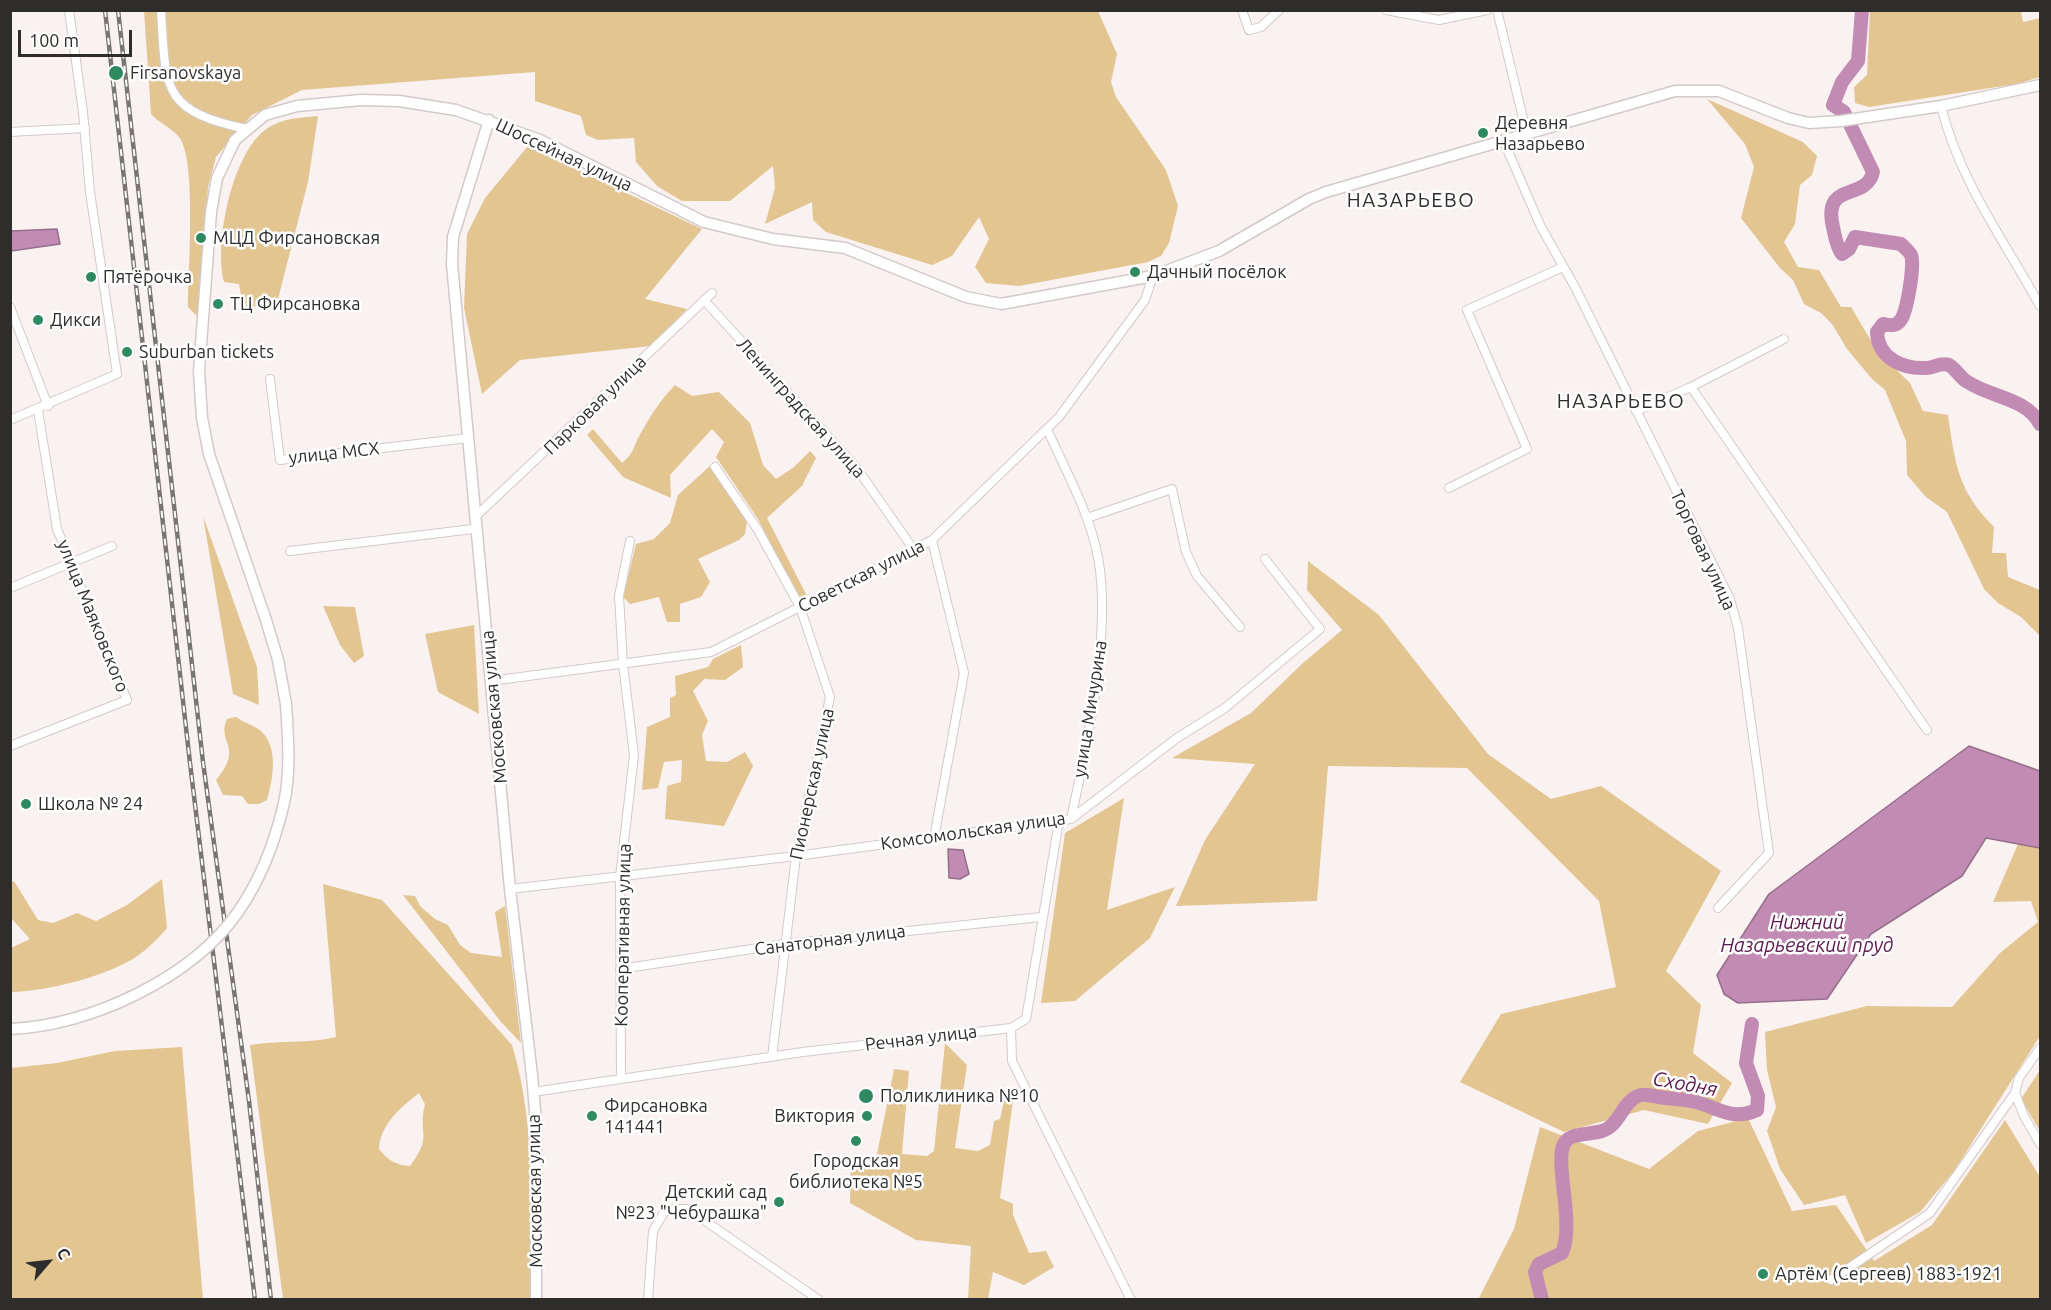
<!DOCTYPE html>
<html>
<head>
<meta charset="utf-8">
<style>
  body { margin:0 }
  #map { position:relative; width:2051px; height:1310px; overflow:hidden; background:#faf2f0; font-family:Ubuntu,sans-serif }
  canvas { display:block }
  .frame { position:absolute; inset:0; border:12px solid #2f2c2c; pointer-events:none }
  .north { position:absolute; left:18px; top:1232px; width:60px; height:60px; -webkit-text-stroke:4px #fff; paint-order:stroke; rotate:62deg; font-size:16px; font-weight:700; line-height:24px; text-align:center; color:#2f2c2c }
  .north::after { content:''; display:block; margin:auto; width:21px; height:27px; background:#2f2c2c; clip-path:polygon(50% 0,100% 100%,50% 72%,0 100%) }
  .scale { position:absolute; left:18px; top:30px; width:114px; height:27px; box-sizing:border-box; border:3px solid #2f2c2c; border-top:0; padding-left:8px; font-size:18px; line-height:21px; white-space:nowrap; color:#2f2c2c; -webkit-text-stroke:4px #fff; paint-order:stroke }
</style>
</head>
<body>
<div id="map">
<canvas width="2051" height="1310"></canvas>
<div class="frame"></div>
<div class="north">С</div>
<div class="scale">100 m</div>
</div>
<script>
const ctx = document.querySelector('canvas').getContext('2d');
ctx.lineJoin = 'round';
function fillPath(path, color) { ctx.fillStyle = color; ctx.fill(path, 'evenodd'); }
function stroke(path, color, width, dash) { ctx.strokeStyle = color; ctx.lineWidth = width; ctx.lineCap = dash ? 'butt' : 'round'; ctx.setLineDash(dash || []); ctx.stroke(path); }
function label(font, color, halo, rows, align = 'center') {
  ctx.font = font + ' Ubuntu,sans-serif'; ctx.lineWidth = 5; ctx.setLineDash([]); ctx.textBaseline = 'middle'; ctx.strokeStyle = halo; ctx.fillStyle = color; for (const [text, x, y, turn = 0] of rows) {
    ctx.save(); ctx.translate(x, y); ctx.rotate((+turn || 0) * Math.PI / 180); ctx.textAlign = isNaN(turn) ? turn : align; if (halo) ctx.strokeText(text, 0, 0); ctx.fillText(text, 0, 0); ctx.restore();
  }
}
const green = new Path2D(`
  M144 11H1098L1117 54 1111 82 1116 97 1166 170 1178 206 1169 243 1161 256 1148 262 1019 286 986 283 975 267 989 239 979 217 952 256 932 265 826 232 813 220 812 202 765 224 775 188 773 166 730 201H682L657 186 636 162 634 138 598 140 586 135 581 116 535 101V72L302 90 252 115 216 157 208 187 198 317 188 307C188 275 197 159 179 137 172 128 159 123 151 114Z
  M2021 11 2023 22 2040 18V77L2016 84 1869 107 1855 103 1854 87 1867 75 1870 11Z
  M1707 99 1803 142 1817 156 1812 175 1800 185 1795 224 1784 242 1798 267 1819 270 1841 307H1851L1877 351 1910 383 1923 411 1948 415C1955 464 1958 491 1994 527L1992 553H2006L2008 577 2040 590V636L2021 617 1998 603 1984 589 1947 512 1926 497 1907 475 1906 441 1885 390 1872 379 1847 349 1832 324 1821 313 1804 304 1793 280 1780 268 1741 218 1754 167 1745 144Z
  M318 116 308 182 277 303 243 308 239 284 224 282C214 242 232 155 265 130 281 118 299 118 318 116Z
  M528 146 702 229 645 299 687 309 651 346 520 360 482 394 464 308 467 234 485 198Z
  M675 385 692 396 719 392 750 423 763 465 776 479 794 467 810 451 816 458 802 486 767 518 807 596 800 601 758 519 716 457 724 442 712 429 670 475 671 498 623 477 587 435 593 429 622 463C633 453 632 452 637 440 648 420 659 401 675 385Z
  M710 466 747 520 745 534 739 540 698 559 710 582 701 597 680 604V622H667L659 597 630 604 623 597 636 544 654 539 670 523 678 495Z
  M203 516 257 667 259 705 233 694Z
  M1308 561 1379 615 1488 754 1551 799 1601 786 1721 871 1666 971 1701 1005 1693 1053 1732 1083 1708 1124 1644 1110 1564 1132 1460 1082 1501 1014 1616 987 1599 901 1467 768 1328 766 1317 901 1176 906 1205 840 1255 764 1172 758 1251 713 1303 663 1342 630 1307 590Z
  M323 606 355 607 364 656 354 663 340 645Z
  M474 625 479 714 438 692 425 634Z
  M741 645 743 667 725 680 704 679 693 691 708 721 702 735 706 761 727 762 745 752 753 766 724 826 665 819 667 786 681 782 682 760 664 762 658 788 642 790 647 727 670 717V698L676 695 675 676 708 667 713 659Z
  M236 717C244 723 254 725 261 731 279 748 273 779 267 800L259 804H248L242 796 223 795 216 780C245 746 216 743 227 719Z
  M1124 798 1107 910 1175 887 1150 938 1075 1001 1041 1003 1065 833Z
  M2018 844 2040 848V1036L1954 1171 1920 1212 1866 1243 1845 1195 1804 1205 1780 1169 1767 1131 1776 1107 1767 1070 1765 1032 1867 1006 1952 1007 2000 953 2038 922 2031 901 1993 902Z
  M162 879 167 928C159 937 150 947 140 954 113 975 45 992 11 992V948L30 939 11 918V883L14 881 38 920 53 923 77 913 96 921 127 905Z
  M323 884 382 900 512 1045C537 1126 530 1215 531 1299H283L250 1045C279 1040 308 1044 336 1037ZM419 1093 425 1104C417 1135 434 1134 410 1166 395 1165 388 1160 379 1149 380 1125 401 1107 419 1093Z
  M403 895 415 896 420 906 435 919 448 925 460 945 471 953 502 957 495 912 505 906 521 1043 501 1022Z
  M945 1043 967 1065 955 1148 978 1151 990 1145 994 1121 1000 1119 1004 1101 1013 1100 1000 1198 1013 1204V1215L1029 1253 1046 1251 1054 1267 1024 1285 993 1272 988 1299H968L971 1246 916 1240 850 1203 851 1165 875 1164 894 1069 909 1071 902 1154 927 1156 934 1151Z
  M182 1047 203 1299H11V1068L57 1063 115 1051Z
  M2040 1070V1131L2021 1099Z
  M1748 1118 1792 1211 1836 1205 1874 1261 1932 1225 2005 1120 2040 1177V1299L1478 1300 1514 1229 1540 1127 1649 1169 1698 1131Z`);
const water = new Path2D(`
  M57 229 60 244 11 251V231Z
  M1969 746 2040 771V848L1986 838 1962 876 1871 934 1827 999 1738 1003 1724 994 1717 975 1769 894Z
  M948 849 963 850 969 874 960 879 949 878Z`);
const river = new Path2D(`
  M1862 10 1858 61 1842 82 1833 105 1844 112 1873 172C1866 202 1822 180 1833 227 1835 236 1836 246 1842 254L1849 249 1855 237 1901 244C1904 247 1909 251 1911 255 1915 264 1907 313 1900 321 1895 327 1889 325 1883 324L1877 332C1878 358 1902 369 1926 368 1934 368 1940 362 1949 365 1955 368 1960 377 1966 381 1991 398 2025 397 2040 424
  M1542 1300 1535 1272 1539 1264 1562 1253C1575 1223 1554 1162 1564 1144 1570 1132 1590 1135 1602 1131 1620 1126 1623 1099 1641 1095 1646 1094 1654 1096 1659 1097 1671 1099 1684 1099 1696 1102 1719 1108 1732 1121 1757 1110L1758 1096 1746 1063 1752 1024`);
const street = new Path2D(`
  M161 10C166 89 161 111 247 129
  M1242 10 1249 30 1261 27 1279 10
  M1386 10 1439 20 1487 10
  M1497 10 1527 135
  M1941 106C1959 180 2004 240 2040 306
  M10 132 85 128
  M1504 142 1541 227 1575 287 1730 599 1738 628 1769 853 1718 908
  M704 300 856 467 914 550
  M10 307 48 406
  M270 379 280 460 468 438
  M1691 387 1927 730
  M1636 411 1691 387 1784 339
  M10 420 117 374 90 192 83 112 69 10
  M1047 429C1067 474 1094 520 1100 570 1109 647 1087 743 1071 819
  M715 467 758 530 800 607 830 697 796 856 772 1057
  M1449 488 1527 449 1467 310 1563 267
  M476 516 712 293
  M1087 518 1172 489 1186 552 1197 576 1240 627
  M932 540 964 673 934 838
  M290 551 473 529 477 531
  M10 588 112 546
  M490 681 711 652 932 540 1059 417 1145 300 1153 276
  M10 746 127 700 57 529 38 410
  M510 889 796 856 1071 819 1177 738 1225 708 1320 629 1265 559
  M620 969 785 944 1041 917
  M1011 1028 1026 1019 1059 821
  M621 1079 620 877 634 755 623 664 619 596 630 541
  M533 1092 803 1052 1011 1028 1012 1061 1131 1300
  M2015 1093 2024 1116 2040 1144
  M1831 1280 1930 1213 2015 1093 2019 1078 2040 1048
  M648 1300 653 1231 666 1209H688L819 1300`);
const secondary = new Path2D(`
  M489 120 453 237 452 264 510 889 532 1075 536 1123V1300
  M286 704 278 660 266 620 209 454 202 418 199 371 211 212 217 178 235 140 265 115 297 106 361 100 399 101 456 110 540 140 704 222 773 239 845 248 966 297 1001 304 1153 276 1219 251 1309 199 1326 192 1675 91H1719L1788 118 1809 123 1841 121 1941 106 2040 85`);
const rail = new Path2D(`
  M105 10 190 763 255 1300
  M118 10 203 762 249 1101 271 1300`);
const secondaryBridge = new Path2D(`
  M10 1029C90 1026 192 978 238 912 261 879 275 842 284 803 291 771 288 737 286 704`);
const markers = [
  [116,73,8,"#2f8a61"],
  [1483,133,6,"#2f8a61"],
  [201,238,6,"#2f8a61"],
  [1135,272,6,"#2f8a61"],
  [91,277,6,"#2f8a61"],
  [218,304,6,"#2f8a61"],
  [38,320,6,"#2f8a61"],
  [127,352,6,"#2f8a61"],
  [26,804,6,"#2f8a61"],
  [866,1096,8,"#2f8a61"],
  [592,1116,6,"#2f8a61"],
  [867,1116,6,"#2f8a61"],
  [856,1141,6,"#2f8a61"],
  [779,1202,6,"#2f8a61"],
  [1763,1274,6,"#2f8a61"]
];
const poiNames = [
  ["Firsanovskaya",130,73],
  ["Деревня",1495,123],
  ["Назарьево",1495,144],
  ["МЦД Фирсановская",213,238],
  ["Дачный посёлок",1147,272],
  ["Пятёрочка",103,277],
  ["ТЦ Фирсановка",230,304],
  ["Дикси",50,320],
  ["Suburban tickets",139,352],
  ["Школа № 24",38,804],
  ["Поликлиника №10",880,1096],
  ["Фирсановка",604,1106],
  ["141441",604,1127],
  ["Виктория",855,1116,"right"],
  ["Городская",856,1161,"center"],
  ["библиотека №5",856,1182,"center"],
  ["Детский сад",767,1192,"right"],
  ["№23 \"Чебурашка\"",767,1213,"right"],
  ["Артём (Сергеев) 1883-1921",1775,1274]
];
const streetNames = [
  ["Шоссейная улица",564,155,25],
  ["Парковая улица",595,405,-44],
  ["Ленинградская улица",801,408,48],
  ["улица МСХ",334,453,-6],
  ["Торговая улица",1703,550,65],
  ["Советская улица",861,576,-27],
  ["улица Маяковского",93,616,68],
  ["Московская улица",494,707,-95],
  ["улица Мичурина",1090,709,-81],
  ["Пионерская улица",812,784,-78],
  ["Комсомольская улица",973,831,-8],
  ["Кооперативная улица",623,935,-89],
  ["Санаторная улица",830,940,-7],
  ["Речная улица",921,1038,-7],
  ["Московская улица",535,1191,-91]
];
const neighbourhoodNames = [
  ["НАЗАРЬЕВО",1411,200],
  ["НАЗАРЬЕВО",1621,401]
];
const waterNames = [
  ["Нижний",1807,922],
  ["Назарьевский пруд",1807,945],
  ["Сходня",1685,1084,10]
];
fillPath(green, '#e3c592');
fillPath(water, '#c28bb4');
stroke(water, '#966e8b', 1.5);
stroke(river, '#c28bb4', 14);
stroke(street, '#d2cac9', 10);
stroke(secondary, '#d2cac9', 13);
stroke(street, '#fff', 8);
stroke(secondary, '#fff', 10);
stroke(rail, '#797574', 4.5);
stroke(rail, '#fff', 2, [7]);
stroke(secondaryBridge, '#d2cac9', 13, []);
stroke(secondaryBridge, '#fff', 10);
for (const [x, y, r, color] of markers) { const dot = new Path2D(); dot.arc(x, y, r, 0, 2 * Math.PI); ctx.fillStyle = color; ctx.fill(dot); stroke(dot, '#fff', 2); }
label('18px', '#2f2c2c', '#fff', poiNames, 'left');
label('18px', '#2f2c2c', '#fff', streetNames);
ctx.letterSpacing = '1.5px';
label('20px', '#2f2c2c', '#fff', neighbourhoodNames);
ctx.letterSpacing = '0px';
label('italic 20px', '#5c194f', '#fff', waterNames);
</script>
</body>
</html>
